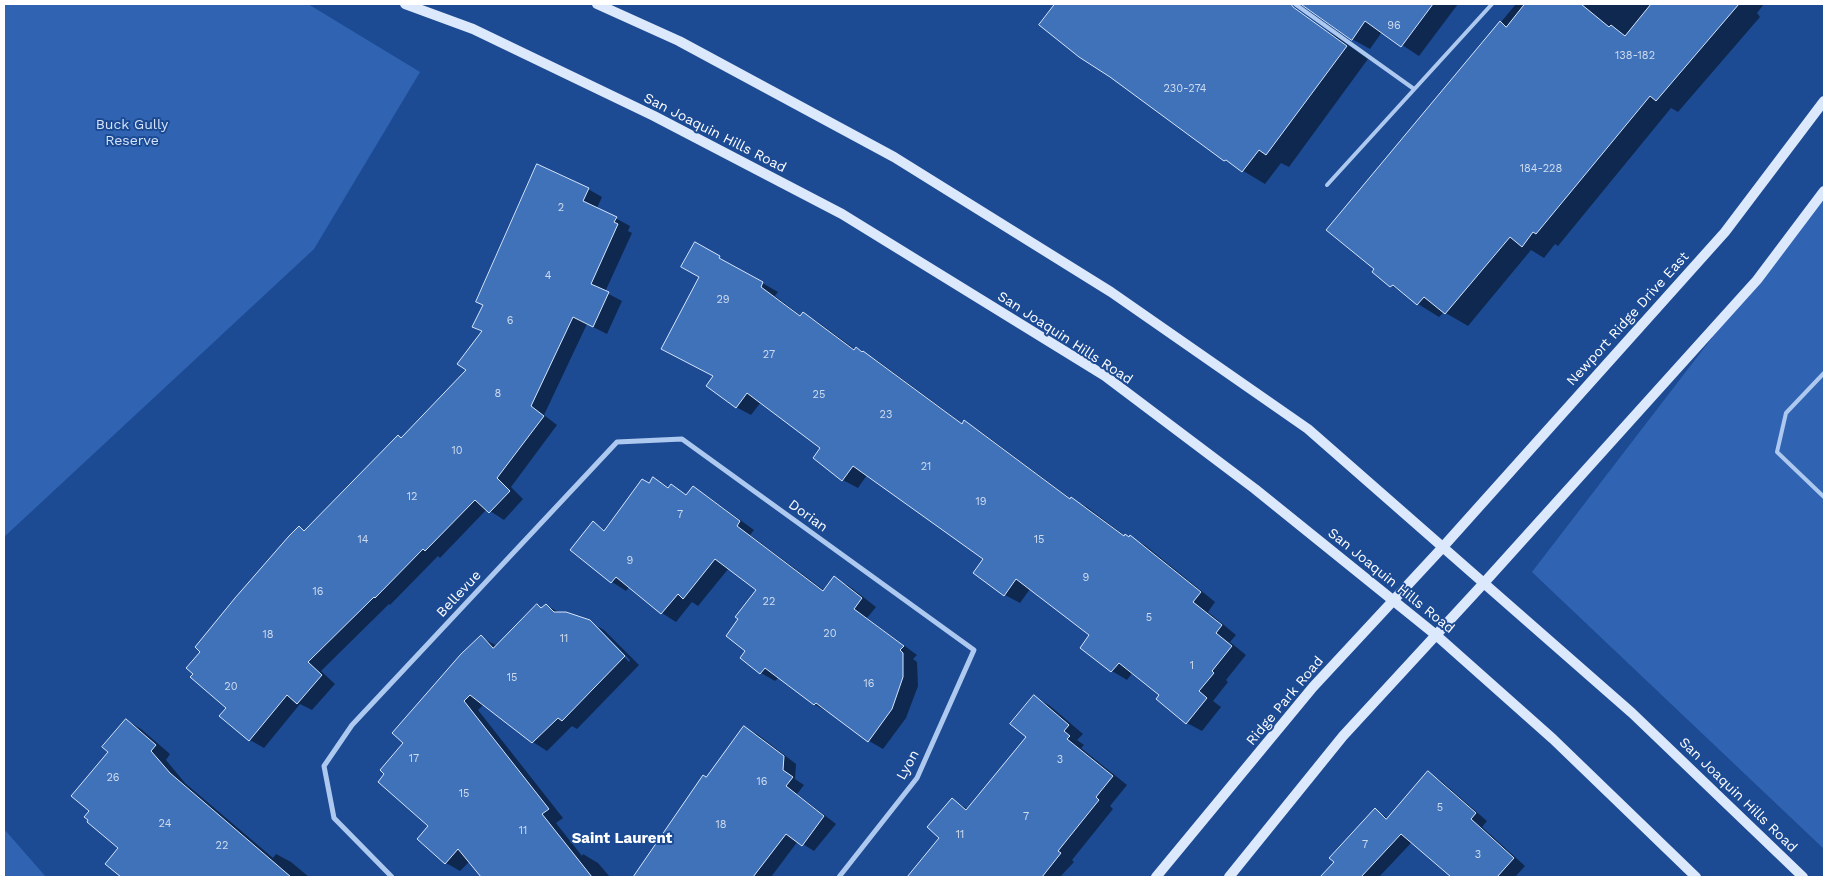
<!DOCTYPE html>
<html>
<head>
<meta charset="utf-8">
<style>
  body { margin:0 }
  #map { position:relative; width:1828px; height:881px; overflow:hidden; background:#1c4b94; font-family:"Work Sans",sans-serif }
  canvas { display:block }
  .frame { position:absolute; inset:0; border:5px solid #fff; pointer-events:none }
</style>
</head>
<body>
<div id="map">
<canvas width="1828" height="881"></canvas>
<div class="frame"></div>
</div>
<script>
const ctx = document.querySelector('canvas').getContext('2d');
ctx.lineJoin = 'round';
function fillPath(path, color) { ctx.fillStyle = color; ctx.fill(path, 'evenodd'); }
function stroke(path, color, width, dash) { ctx.strokeStyle = color; ctx.lineWidth = width; ctx.lineCap = dash ? 'butt' : 'round'; ctx.setLineDash(dash || []); ctx.stroke(path); }
function label(font, color, halo, rows, align = 'center') {
  ctx.font = font + ' "Work Sans",sans-serif'; ctx.lineWidth = 4; ctx.setLineDash([]); ctx.textBaseline = 'middle'; ctx.strokeStyle = halo; ctx.fillStyle = color; for (const [text, x, y, turn = 0] of rows) {
    ctx.save(); ctx.translate(x, y); ctx.rotate((+turn || 0) * Math.PI / 180); ctx.textAlign = isNaN(turn) ? turn : align; if (halo) ctx.strokeText(text, 0, 0); ctx.fillText(text, 0, 0); ctx.restore();
  }
}
const green = new Path2D(`
  M4 4H308L420 72 314 249 4 537Z
  M1824 192V849L1532 572Z
  M4 829 46 877H4Z`);
const shadow = new Path2D(`
  M1057 4H1262L1306 36 1315 24 1337 37 1368 59 1289 167 1281 163 1265 184 1225 160 1041 25Z
  M1330 4H1458L1419 56 1382 32 1370 49 1352 39 1321 16Z
  M1516 4H1764L1757 13 1760 17 1678 112 1671 108 1558 246 1555 244 1544 258 1531 250 1468 326 1444 312 1439 317 1418 304 1405 294 1391 285 1376 269 1328 230Z
  M588 189 602 197 597 208 630 226 628 231 632 233 605 292 622 301 607 334 587 324 544 415 557 425 511 487 523 499 504 520 487 509 440 558 438 556 390 605 389 604 321 671 335 684 312 710 300 704 264 748 250 740 227 708 299 528 305 531 402 439 468 370 483 332 474 327Z
  M695 244 778 292 775 296 801 316 803 313 818 322 856 350 878 361 963 424 965 422 980 431 1071 499 1087 507 1125 536 1130 538 1131 537 1146 546 1215 602 1208 612 1236 635 1230 642 1246 655 1226 680 1228 682 1213 701 1221 707 1202 731 1187 723 1161 695 1133 672 1127 680 1112 671 1081 647 1091 635 1030 589 1020 603 1005 595 985 559 867 475 858 488 843 480 822 447 761 402 751 415 736 407 714 376Z
  M654 479 670 488 671 486 687 495 693 488 707 496 754 530 750 535 825 591 835 578 849 586 876 607 867 618 917 655 913 659 917 662 918 686 906 718 883 749 869 741 830 711 829 713 814 704 779 677 775 681 761 673 747 651 758 589 729 568 698 606 692 602 676 622 662 613 629 587 626 591 612 582 571 550 593 523 606 531Z
  M537 605 542 608 546 605 560 613 592 624 629 662 630 660 597 626 604 630 639 665 577 729 572 726 547 751 533 742 484 704 478 710 563 818 556 823 582 856 583 854 598 863 610 877H482L470 861 460 871 446 863 430 826 405 743 481 637 497 646Z
  M1034 697 1049 705 1083 734 1077 740 1084 745 1081 748 1127 785 1110 806 1113 809 1072 860 1074 862 1060 877H908L941 838 952 800 968 809 1028 737Z
  M126 720 141 729 170 754 166 760 185 783 273 858 276 854 291 862 309 877H123L107 864 120 848 91 811 110 752Z
  M745 728 757 734 796 764 795 779 804 785 797 794 836 824 814 851 798 841 771 877H634L703 776 707 778Z
  M1428 773 1440 780 1487 821 1482 827 1525 866 1515 877H1450L1451 876 1412 842 1379 877H1322L1375 810 1389 819Z`);
const building = new Path2D(`
  M1055 4H1291L1293 7 1347 46 1266 155 1259 150 1242 172 1226 160 1224 161 1110 77 1079 57 1039 25Z
  M1301 4H1433L1401 47 1365 21 1352 40Z
  M1525 4H1581L1609 27 1611 25 1625 36 1651 4H1739L1656 101 1650 96 1536 234 1533 232 1522 247 1510 237 1445 314 1424 297 1417 305 1393 285 1390 287 1372 272 1374 269 1326 230 1500 21 1506 27Z
  M537 164 589 188 583 201 617 217 614 222 618 224 591 284 609 292 593 327 573 317 531 406 544 416 497 478 510 491 489 513 475 500 425 551 423 549 375 598 374 597 308 662 322 675 297 704 287 695 249 741 219 716 226 708 190 677 193 674 186 668 200 652 195 647 235 598 289 536 299 526 304 531 398 435 401 438 466 370 457 364 482 331 472 327 483 305 476 302Z
  M695 242 720 256 719 258 763 282 761 287 800 316 803 312 854 350 856 347 862 352 863 351 962 424 964 420 1070 499 1071 497 1124 536 1125 534 1129 537 1130 535 1201 592 1193 602 1222 625 1216 633 1232 646 1212 671 1214 673 1199 691 1207 698 1186 724 1156 699 1159 695 1119 663 1111 672 1080 648 1089 635 1016 579 1004 596 973 573 983 559 853 466 842 481 813 458 820 448 747 393 736 408 706 386 713 376 661 349 699 277 681 267Z
  M653 477 668 488 671 484 686 495 693 486 740 521 737 526 823 591 834 576 862 598 854 609 904 646 900 650 903 653V677L892 709 868 742 816 703 814 705 765 668 760 674 740 658 745 651 726 636 738 619 735 617 756 590 715 559 683 599 678 594 661 614 616 577 611 583 570 550 593 521 604 531 642 479 649 483Z
  M537 604 541 608 546 604 554 612H566L590 620 625 656 562 721 558 718 532 743 470 695 464 701 549 809 542 814 592 877H481L458 849 445 864 417 839 428 826 378 782 384 774 380 770 403 743 392 733 461 654 481 635 493 648Z
  M1034 695 1069 725 1064 731 1070 736 1067 739 1113 776 1096 797 1099 800 1058 851 1061 853 1042 877H907L939 838 927 827 952 798 966 810 1026 737 1010 724Z
  M126 719 156 745 151 751 170 773 291 877H121L105 864 118 848 87 822 88 820 84 817 89 811 71 796 108 752 102 747Z
  M744 726 784 756 783 770 793 777 786 786 824 816 802 846 786 834 753 877H633L703 775 706 777Z
  M1428 771 1476 813 1471 819 1514 858 1497 877H1451L1401 834 1361 877H1320L1334 862 1329 858 1375 808 1386 819Z`);
const lane = new Path2D(`
  M1295 4 1414 89
  M1327 185 1492 4
  M1824 373 1786 413 1777 452 1824 497`);
const street = new Path2D(`
  M392 877 334 818 324 766 352 725 617 442 682 439 974 650 917 778 839 877`);
const secondary = new Path2D(`
  M405 4 473 29 654 116 842 214 1105 376 1255 489 1436 635 1553 739 1696 877
  M597 4 679 41 894 157 1111 292 1308 429 1632 713 1803 877
  M1156 877 1313 687 1442 548 1725 232 1824 101
  M1229 877 1343 736 1483 584 1757 280 1824 191`);
const numberNames = [
  ["96",1394,26],
  ["138-182",1635,56],
  ["230-274",1185,89],
  ["184-228",1541,169],
  ["2",561,208],
  ["4",548,276],
  ["29",723,300],
  ["6",510,321],
  ["27",769,355],
  ["8",498,394],
  ["25",819,395],
  ["23",886,415],
  ["10",457,451],
  ["21",926,467],
  ["12",412,497],
  ["19",981,502],
  ["7",680,515],
  ["14",363,540],
  ["15",1039,540],
  ["9",630,561],
  ["9",1086,578],
  ["16",318,592],
  ["22",769,602],
  ["5",1149,618],
  ["20",830,634],
  ["18",268,635],
  ["11",564,639],
  ["1",1192,666],
  ["15",512,678],
  ["16",869,684],
  ["20",231,687],
  ["17",414,759],
  ["3",1060,760],
  ["26",113,778],
  ["16",762,782],
  ["15",464,794],
  ["5",1440,808],
  ["7",1026,817],
  ["24",165,824],
  ["18",721,825],
  ["11",523,831],
  ["11",960,835],
  ["7",1365,845],
  ["22",222,846],
  ["3",1478,855]
];
const parkNames = [
  ["Buck Gully",132,125],
  ["Reserve",132,141]
];
const streetNames = [
  ["San Joaquin Hills Road",715,133,27],
  ["Newport Ridge Drive East",1628,319,-48],
  ["San Joaquin Hills Road",1065,338,33],
  ["Dorian",808,516,36],
  ["San Joaquin Hills Road",1391,581,39],
  ["Bellevue",459,594,-47],
  ["Ridge Park Road",1285,701,-50],
  ["Lyon",908,765,-61],
  ["San Joaquin Hills Road",1738,795,44]
];
const neighbourhoodNames = [
  ["Saint Laurent",622,839]
];
fillPath(green, '#3064b2');
fillPath(shadow, '#0007');
fillPath(building, '#4072ba');
stroke(building, '#d5e4fb', 1);
stroke(lane, '#aec9ef', 4);
stroke(street, '#aec9ef', 5);
stroke(secondary, '#dce8fb', 10);
label('11px', '#cfdcee', null, numberNames);
label('14px', '#d5e4fb', '#1c4b94', parkNames);
label('14px', '#fff', '#1c4b94', streetNames);
label('bold 15px', '#fff', '#1c4b94', neighbourhoodNames);
</script>
</body>
</html>
